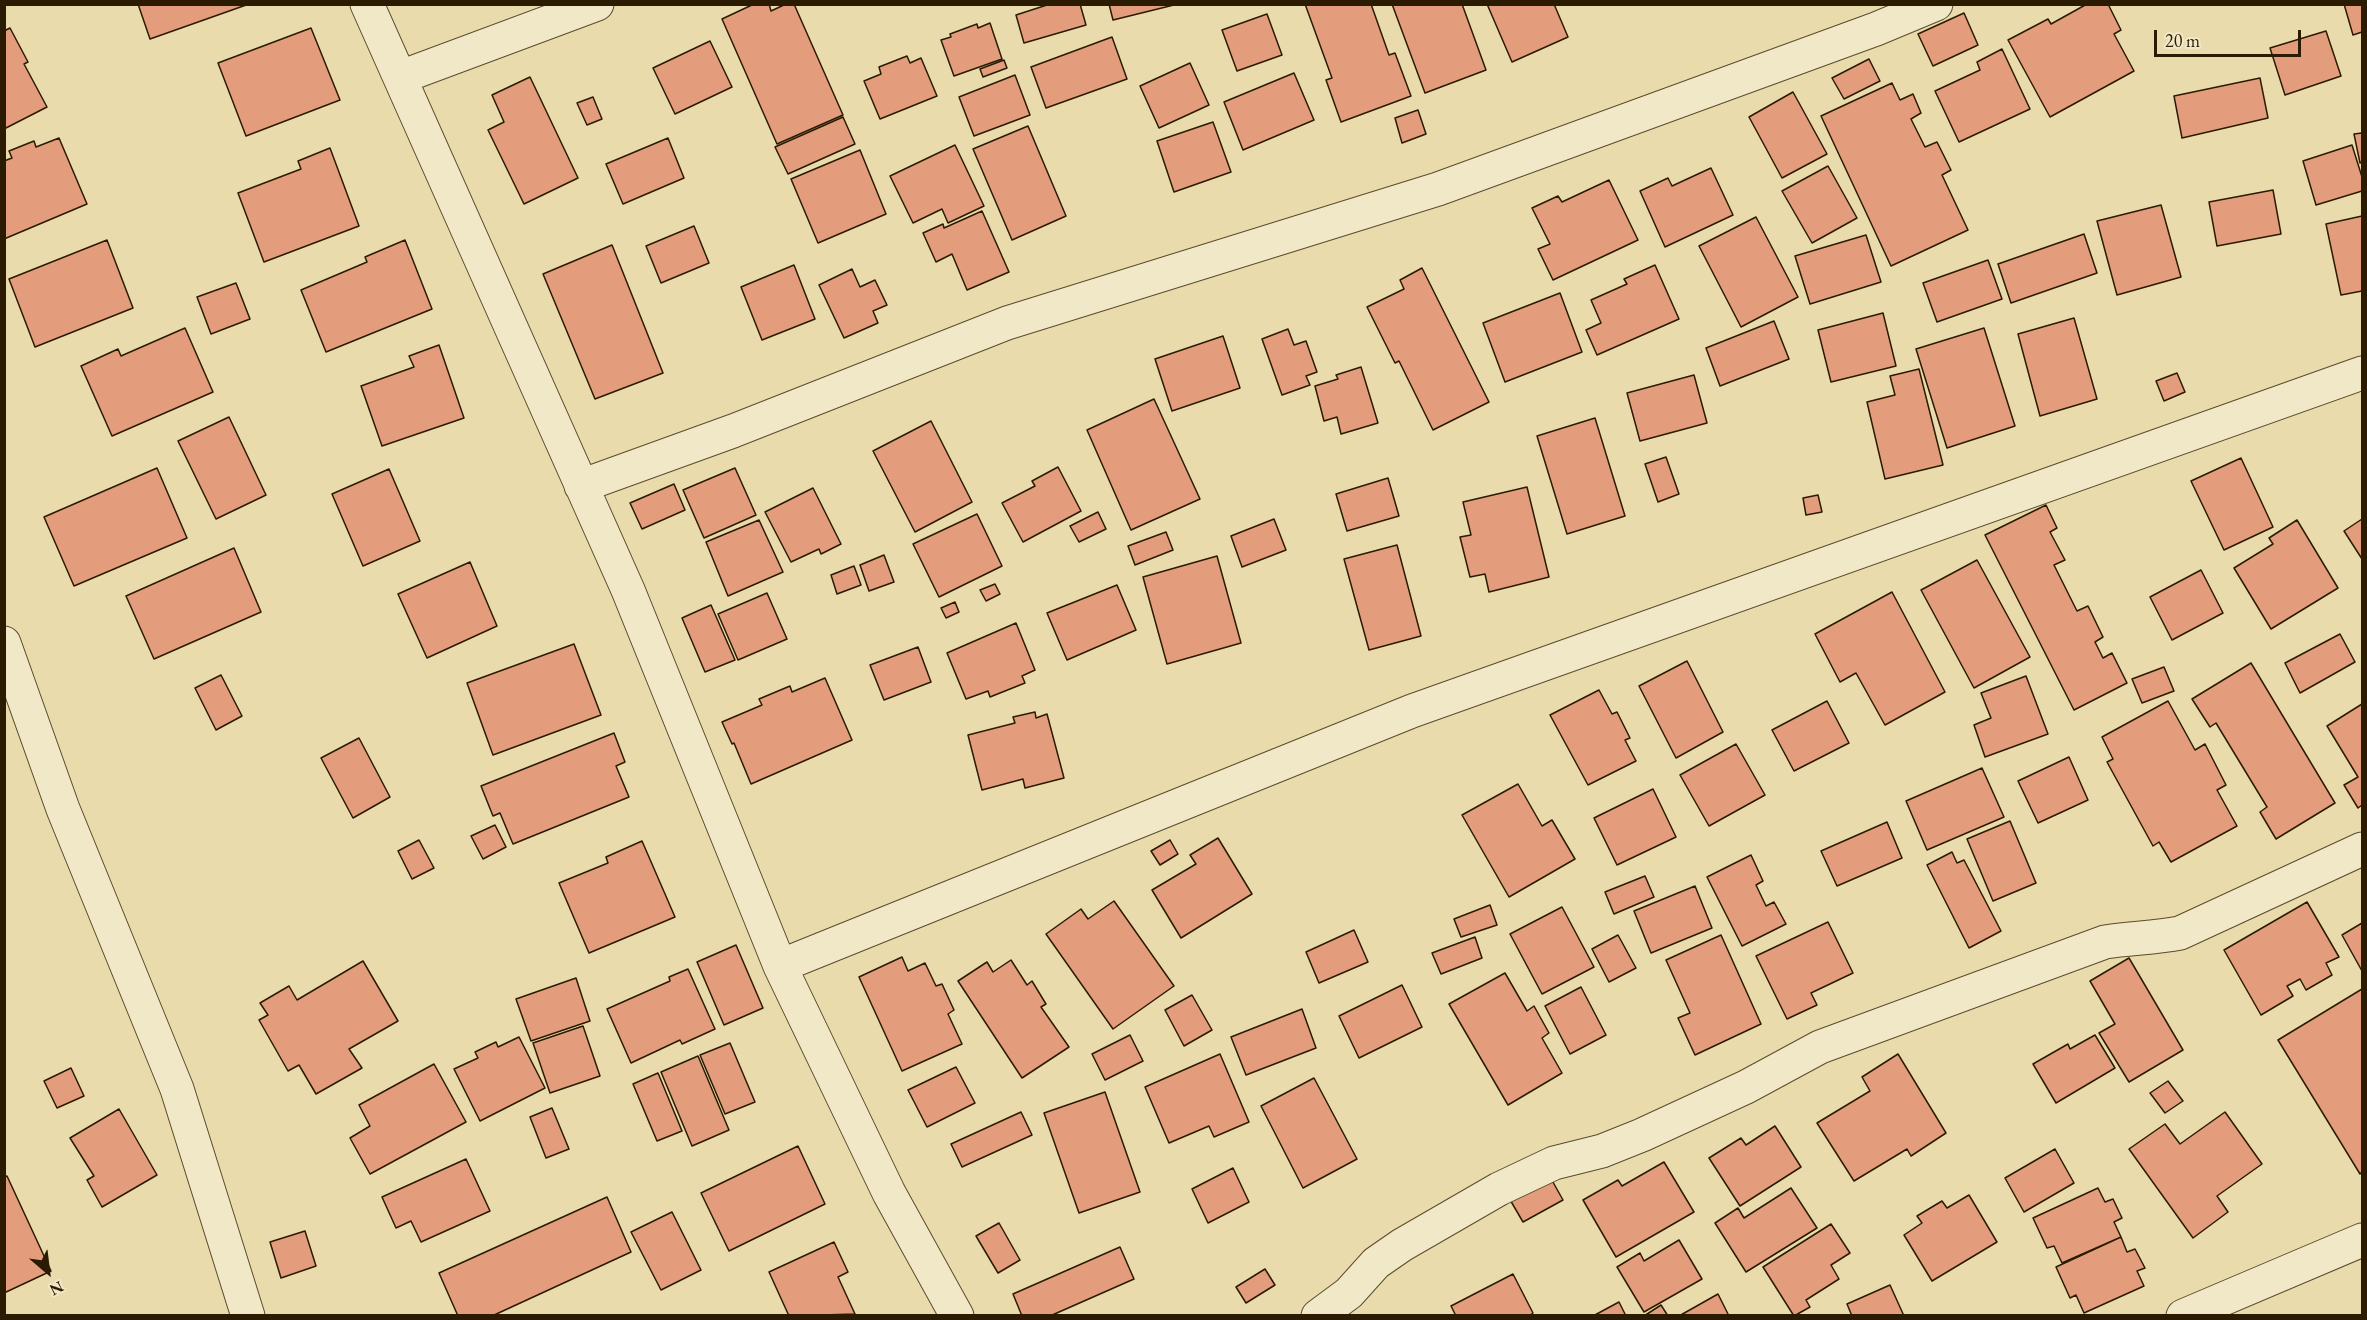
<!DOCTYPE html>
<html>
<head>
<meta charset="utf-8">
<style>
  body { margin:0 }
  #map { position:relative; width:2367px; height:1320px; overflow:hidden; background:#e9dbab; font-family:"EB Garamond",serif }
  canvas { display:block }
  .frame { position:absolute; inset:0; border:6px solid #2b1b03; pointer-events:none }
  .north { position:absolute; left:18px; top:1242px; width:60px; height:60px; -webkit-text-stroke:4px #f1e8c8; paint-order:stroke; rotate:152deg; font-size:16px; font-weight:700; line-height:24px; text-align:center; color:#2b1b03 }
  .north::after { content:''; display:block; margin:auto; width:21px; height:27px; background:#2b1b03; clip-path:polygon(50% 0,100% 100%,50% 72%,0 100%) }
  .scale { position:absolute; left:2154px; top:30px; width:147px; height:27px; box-sizing:border-box; border:3px solid #2b1b03; border-top:0; padding-left:8px; font-size:18px; line-height:21px; white-space:nowrap; color:#2b1b03; -webkit-text-stroke:4px #f1e8c8; paint-order:stroke }
</style>
</head>
<body>
<div id="map">
<canvas width="2367" height="1320"></canvas>
<div class="frame"></div>
<div class="north">N</div>
<div class="scale">20 m</div>
</div>
<script>
const ctx = document.querySelector('canvas').getContext('2d');
ctx.lineJoin = 'round';
function fillPath(path, color) { ctx.fillStyle = color; ctx.fill(path, 'evenodd'); }
function stroke(path, color, width, dash) { ctx.strokeStyle = color; ctx.lineWidth = width; ctx.lineCap = dash ? 'butt' : 'round'; ctx.setLineDash(dash || []); ctx.stroke(path); }
const building = new Path2D(`
  M138 4H249L150 39Z
  M754 4H769L771 11 786 4H794L843 115 777 144 722 19Z
  M1050 4H1080L1086 25 1024 43 1016 15Z
  M1109 4H1178L1113 20Z
  M1305 4H1371L1389 55 1395 53 1411 96 1341 122 1326 80 1332 78Z
  M1392 4H1462L1486 70 1425 93Z
  M1487 4H1554L1568 37 1512 62Z
  M2087 4H2108L2121 30 2114 34 2134 71 2050 117 2008 40 2048 19 2051 24Z
  M2344 4H2362V32L2353 35Z
  M1964 13 1978 45 1933 66 1918 34Z
  M1267 14 1282 55 1237 71 1222 30Z
  M990 23 1002 59 954 76 941 40 951 37 950 34 977 24 978 28Z
  M10 28 28 62 24 64 47 107 4 129V31Z
  M311 28 340 100 246 136 218 63Z
  M2326 31 2341 76 2285 95 2270 48Z
  M1112 37 1127 79 1046 108 1031 67Z
  M710 41 732 87 675 114 653 68Z
  M2002 49 2030 109 1959 142 1935 91 1980 70 1977 62Z
  M907 56 910 63 921 58 937 96 880 119 864 81 881 74 879 67Z
  M1869 59 1880 81 1844 99 1832 78Z
  M1004 60 1007 68 983 77 980 69Z
  M1190 63 1209 105 1159 128 1140 86Z
  M1294 73 1314 120 1243 150 1224 102Z
  M1015 75 1030 115 974 136 959 97Z
  M530 77 578 178 524 204 488 130 504 122 492 95Z
  M2260 78 2268 118 2182 138 2174 96Z
  M1892 83 1900 100 1913 94 1921 113 1911 119 1925 147 1937 142 1951 170 1942 175 1968 230 1891 266 1821 116Z
  M1793 92 1827 154 1782 178 1749 117Z
  M593 97 602 119 587 125 577 103Z
  M1418 110 1426 134 1402 143 1395 118Z
  M843 117 855 144 788 174 775 147Z
  M1213 122 1231 172 1174 192 1157 141Z
  M1028 126 1066 216 1012 240 973 149Z
  M2362 133V162L2360 163 2354 134Z
  M59 138 87 204 4 239V161L12 158 9 151 34 141 36 147Z
  M668 138 684 178 623 204 606 164Z
  M955 145 984 206 948 223 942 209 913 223 890 176Z
  M2352 145 2362 177V191L2316 205 2303 161Z
  M330 148 359 226 264 262 238 193 301 169 298 161Z
  M860 150 886 214 818 243 791 179Z
  M1828 166 1857 218 1812 243 1782 191Z
  M1711 168 1733 215 1665 247 1640 191 1668 178 1672 186Z
  M1609 180 1638 240 1553 280 1538 249 1550 244 1532 208 1558 196 1562 202Z
  M2273 190 2281 234 2217 246 2209 202Z
  M2161 205 2181 277 2117 295 2097 221Z
  M982 211 1009 272 967 290 952 254 936 262 923 233 943 224 944 228Z
  M2362 216V291L2341 295 2326 224Z
  M1756 217 1798 297 1741 327 1699 246Z
  M694 226 709 263 661 283 646 246Z
  M2084 234 2097 273 2011 303 1998 264Z
  M1866 235 1881 282 1810 304 1795 256Z
  M107 240 133 308 35 347 9 279Z
  M405 240 432 309 326 352 301 290 367 262 365 257Z
  M612 245 663 373 595 399 543 274Z
  M1988 260 2002 299 1937 322 1923 283Z
  M794 265 815 319 762 340 741 287Z
  M1655 265 1679 319 1597 355 1586 330 1601 323 1591 300 1627 284 1624 279Z
  M1422 268 1489 402 1433 430 1399 361 1395 363 1367 307 1404 289 1400 280Z
  M852 269 860 287 875 280 887 305 873 311 878 323 844 338 819 285Z
  M236 283 250 319 211 334 197 297Z
  M1560 293 1582 352 1505 382 1483 323Z
  M1883 313 1896 366 1831 382 1818 330Z
  M2074 318 2097 399 2040 416 2018 334Z
  M1774 321 1789 359 1720 386 1706 348Z
  M185 328 213 392 112 436 81 366 118 349 121 356Z
  M1984 328 2015 426 1947 448 1916 349Z
  M1288 329 1294 345 1306 341 1317 372 1306 376 1310 385 1282 395 1262 339Z
  M1223 336 1240 388 1172 411 1155 359Z
  M439 345 464 418 382 446 361 386 414 367 409 356Z
  M1361 367 1378 423 1341 434 1337 417 1324 421 1315 386 1338 379 1336 375Z
  M1919 369 1943 465 1885 479 1867 402 1895 395 1890 376Z
  M2177 373 2185 392 2164 401 2156 381Z
  M1694 375 1707 423 1640 441 1627 393Z
  M1154 399 1200 499 1131 530 1087 430Z
  M229 417 266 495 216 519 178 441Z
  M1595 418 1625 516 1567 534 1537 436Z
  M931 421 972 502 915 532 873 451Z
  M1666 457 1679 494 1658 502 1645 464Z
  M2241 458 2273 527 2224 550 2191 481Z
  M1058 467 1081 511 1023 542 1002 503 1035 486 1032 481Z
  M157 468 187 538 74 586 44 517Z
  M735 468 756 515 704 538 683 490Z
  M389 469 420 541 363 566 332 494Z
  M1388 478 1399 516 1347 531 1336 494Z
  M674 484 685 510 642 529 630 503Z
  M1527 487 1549 577 1489 592 1485 574 1470 577 1460 537 1471 535 1463 502Z
  M813 488 841 544 821 554 819 549 791 562 765 512Z
  M1818 495 1822 512 1806 515 1803 498Z
  M2046 505 2057 528 2050 532 2065 560 2054 565 2077 611 2088 606 2103 637 2095 642 2103 658 2112 653 2127 683 2074 710 1985 535Z
  M1098 512 1106 529 1079 542 1070 526Z
  M977 514 1002 566 939 597 913 544Z
  M1274 519 1286 550 1242 567 1231 536Z
  M2362 519V559L2344 531Z
  M759 520 783 572 728 596 706 542Z
  M2297 520 2338 588 2271 629 2234 568 2273 544 2269 538Z
  M1166 532 1173 550 1135 565 1128 546Z
  M1397 545 1421 636 1369 650 1344 559Z
  M234 548 261 612 154 659 126 596Z
  M884 555 894 582 869 591 860 565Z
  M1217 556 1241 643 1167 664 1143 577Z
  M1977 560 2030 657 1974 688 1921 590Z
  M470 562 497 626 427 658 398 594Z
  M854 566 861 585 837 594 831 575Z
  M2201 570 2223 613 2172 640 2150 597Z
  M995 584 1000 594 986 601 980 590Z
  M1117 585 1136 630 1067 660 1047 613Z
  M1892 592 1945 692 1885 725 1856 673 1840 682 1815 634Z
  M767 593 787 639 738 660 718 614Z
  M955 602 959 612 946 618 941 608Z
  M711 605 735 660 705 672 682 618Z
  M1016 623 1035 670 1022 676 1025 683 990 697 988 691 966 699 947 653Z
  M2340 634 2355 662 2300 693 2285 663Z
  M574 644 601 715 493 755 467 683Z
  M918 647 931 682 884 700 870 665Z
  M1687 661 1723 732 1676 758 1639 686Z
  M2251 663 2335 803 2276 839 2260 812 2267 807 2216 723 2210 727 2192 699Z
  M2164 667 2174 691 2142 703 2132 679Z
  M221 675 242 716 216 730 195 688Z
  M2026 676 2048 734 1985 757 1974 725 1991 718 1981 693Z
  M825 678 852 740 751 784 734 743 732 744 722 722 762 705 759 699 790 686 792 692Z
  M1599 690 1612 714 1617 712 1630 738 1625 740 1636 761 1588 785 1550 715Z
  M1827 701 1849 743 1794 771 1772 730Z
  M2168 701 2195 750 2205 744 2226 785 2217 790 2237 826 2171 862 2159 842 2153 846 2107 762 2113 759 2102 737Z
  M2362 704V805L2358 808 2344 785 2358 777 2327 726Z
  M1035 712 1036 718 1047 714 1064 778 1025 788 1023 779 982 790 968 735 1015 723 1013 717Z
  M614 733 625 762 616 766 629 797 513 844 500 813 493 816 481 786Z
  M359 738 390 797 353 818 321 758Z
  M1736 744 1765 795 1709 826 1680 775Z
  M2069 757 2088 800 2038 823 2018 781Z
  M1982 768 2004 817 1927 850 1906 801Z
  M1518 784 1542 826 1552 820 1575 859 1509 897 1462 815Z
  M1653 789 1676 837 1617 865 1594 818Z
  M2010 821 2036 883 1993 901 1967 839Z
  M1887 822 1902 858 1837 886 1821 851Z
  M495 825 506 847 483 859 471 836Z
  M1218 838 1252 894 1181 938 1152 890 1196 864 1190 855Z
  M419 840 434 868 412 879 398 851Z
  M1170 840 1178 854 1160 865 1151 851Z
  M642 841 675 917 589 953 559 883 608 863 606 857Z
  M1952 852 1957 863 1964 860 2001 931 1969 948 1927 865Z
  M1751 855 1763 881 1756 885 1766 906 1774 902 1786 924 1742 946 1707 877Z
  M1645 876 1654 897 1614 914 1605 892Z
  M1695 886 1712 928 1651 953 1634 911Z
  M1114 901 1174 986 1113 1029 1046 934 1081 909 1088 919Z
  M2307 902 2339 957 2326 963 2332 975 2306 990 2300 979 2287 986 2293 996 2261 1015 2224 950Z
  M1490 905 1497 925 1461 937 1454 919Z
  M1562 907 1594 967 1542 994 1510 934Z
  M1828 922 1853 973 1811 993 1817 1005 1787 1019 1756 956Z
  M2362 923V971L2342 935Z
  M1354 930 1368 962 1319 983 1306 952Z
  M1618 935 1636 968 1609 982 1592 949Z
  M1721 935 1761 1024 1695 1055 1678 1018 1690 1013 1666 960Z
  M1475 937 1482 958 1441 974 1432 953Z
  M736 945 763 1008 724 1025 697 962Z
  M902 957 908 971 925 963 936 986 942 984 954 1010 948 1014 962 1044 902 1071 859 977Z
  M2129 958 2183 1050 2129 1082 2099 1033 2115 1024 2090 981Z
  M1011 960 1027 985 1032 981 1046 1004 1041 1007 1069 1047 1022 1078 958 981 987 962 993 972Z
  M363 961 398 1021 349 1049 362 1068 316 1094 299 1065 288 1071 259 1020 268 1015 260 1003 289 986 297 1000Z
  M688 969 715 1029 682 1044 680 1040 631 1063 607 1009 670 981 669 977Z
  M1505 973 1527 1011 1534 1006 1549 1033 1542 1038 1562 1073 1508 1105 1449 1004Z
  M576 978 590 1021 531 1041 516 999Z
  M1402 985 1422 1027 1359 1058 1339 1016Z
  M1581 987 1606 1035 1570 1054 1545 1006Z
  M2362 989V1172L2360 1174 2278 1040Z
  M1192 995 1212 1030 1184 1046 1165 1010Z
  M1302 1009 1316 1048 1246 1075 1231 1037Z
  M583 1026 600 1076 550 1093 533 1043Z
  M1130 1035 1143 1061 1105 1080 1092 1054Z
  M2095 1035 2115 1068 2056 1103 2033 1064 2068 1044 2070 1049Z
  M519 1037 545 1088 480 1121 454 1069 478 1058 475 1052 496 1042 498 1047Z
  M730 1043 755 1102 725 1114 700 1055Z
  M1220 1054 1249 1122 1214 1137 1209 1126 1169 1143 1145 1087Z
  M1898 1054 1946 1133 1911 1156 1907 1149 1854 1181 1817 1123 1870 1091 1862 1077Z
  M698 1056 729 1130 692 1146 661 1072Z
  M434 1064 466 1122 370 1174 350 1138 370 1126 359 1105Z
  M956 1067 975 1103 927 1127 908 1090Z
  M71 1068 84 1096 57 1108 44 1081Z
  M658 1073 682 1131 657 1141 633 1084Z
  M1314 1078 1357 1159 1303 1188 1261 1106Z
  M2168 1081 2183 1101 2165 1113 2150 1093Z
  M1105 1092 1140 1192 1079 1213 1044 1113Z
  M552 1108 569 1149 546 1158 530 1117Z
  M119 1109 157 1175 102 1207 87 1180 94 1176 70 1138Z
  M1021 1112 1032 1135 962 1167 951 1144Z
  M2225 1112 2262 1164 2217 1196 2228 1212 2193 1238 2129 1149 2165 1124 2180 1144Z
  M1775 1126 1801 1167 1740 1206 1709 1158 1741 1138 1746 1145Z
  M798 1146 825 1204 729 1251 701 1193Z
  M2055 1149 2074 1183 2024 1212 2005 1178Z
  M466 1159 490 1211 421 1242 411 1221 396 1228 382 1197Z
  M1664 1162 1694 1212 1616 1257 1583 1200 1618 1180 1622 1186Z
  M1233 1168 1249 1202 1208 1223 1192 1189Z
  M1549 1175 1563 1200 1523 1222 1509 1198Z
  M7 1176 51 1271 4 1293V1177Z
  M1791 1188 1817 1228 1746 1272 1715 1223 1738 1208 1744 1218Z
  M2098 1188 2105 1202 2113 1199 2122 1218 2114 1222 2121 1237 2062 1263 2054 1246 2047 1248 2033 1218Z
  M1969 1195 1997 1242 1932 1281 1904 1235 1922 1223 1917 1216 1942 1201 1947 1208Z
  M607 1197 631 1252 492 1316H458L439 1273Z
  M672 1212 701 1270 661 1290 631 1232Z
  M999 1223 1020 1260 998 1273 976 1236Z
  M1831 1224 1850 1253 1831 1265 1839 1279 1806 1300 1810 1307 1794 1316 1763 1267Z
  M305 1231 316 1266 281 1278 270 1242Z
  M2121 1237 2127 1252 2135 1249 2145 1268 2137 1271 2144 1286 2084 1313 2076 1295 2070 1298 2056 1267Z
  M1679 1240 1702 1279 1644 1312 1617 1267 1640 1253 1644 1261Z
  M834 1242 848 1272 838 1277 855 1314 789 1316 769 1272Z
  M1120 1247 1134 1279 1050 1316H1022L1013 1294Z
  M1265 1269 1275 1285 1246 1303 1236 1287Z
  M1513 1274 1533 1313 1529 1316H1456L1451 1306Z
  M1890 1285 1904 1316H1852L1847 1304Z
  M1718 1294 1729 1316H1679Z
  M1619 1302 1626 1316H1593Z
  M1661 1305 1668 1316H1644Z`);
const minor = new Path2D(`
  M367 4 628 590 780 966 889 1193 957 1316
  M401 77 597 4
  M581 486 733 431 1007 323 1438 189 1876 29 1936 4
  M4 643 63 809 177 1089 248 1316
  M780 966 1412 711 2362 373
  M1318 1316 1349 1293 1376 1263 1402 1245 1499 1189 1554 1163 1602 1151 1642 1135 1746 1087 1820 1047 2105 942C2130 938 2155 938 2180 933L2362 849
  M2183 1316 2362 1240`);
fillPath(building, '#e39d7d');
stroke(building, '#2b1b03', 1.5);
stroke(minor, '#5a4b2d', 35);
stroke(minor, '#f1e8c8', 33);
</script>
</body>
</html>
